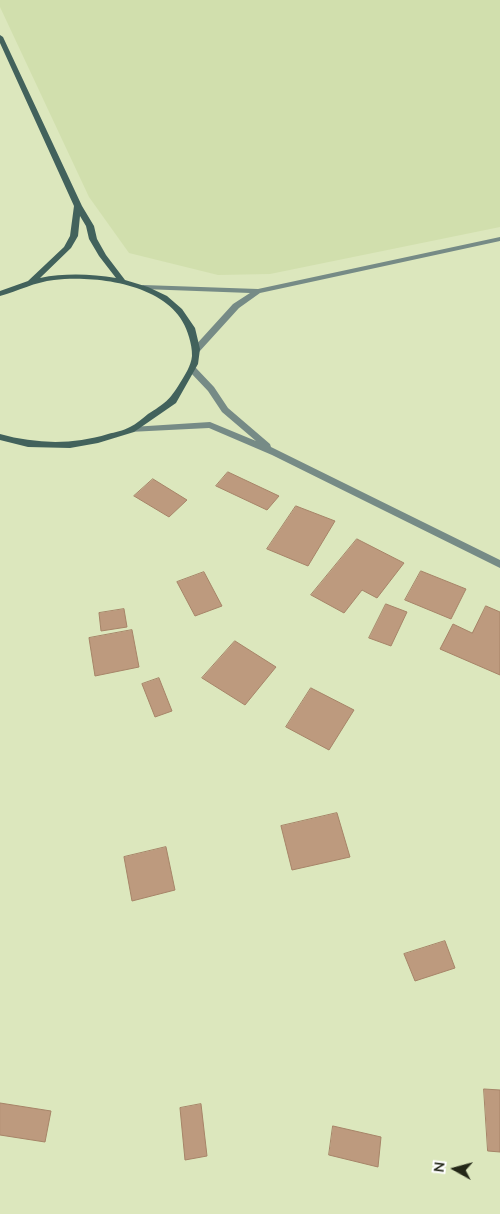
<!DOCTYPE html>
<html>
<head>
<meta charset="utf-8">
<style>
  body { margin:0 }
  #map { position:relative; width:500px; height:1214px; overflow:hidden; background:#dce7bd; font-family:"Nunito Sans",sans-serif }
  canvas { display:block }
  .north { position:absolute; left:430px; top:1144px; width:50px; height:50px; -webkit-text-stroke:4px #fff; paint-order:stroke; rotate:277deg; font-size:14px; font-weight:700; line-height:20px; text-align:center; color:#232717 }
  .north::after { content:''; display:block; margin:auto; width:18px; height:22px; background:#232717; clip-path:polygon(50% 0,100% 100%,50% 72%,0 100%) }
</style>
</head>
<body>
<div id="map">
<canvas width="500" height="1214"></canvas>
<div class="north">N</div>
</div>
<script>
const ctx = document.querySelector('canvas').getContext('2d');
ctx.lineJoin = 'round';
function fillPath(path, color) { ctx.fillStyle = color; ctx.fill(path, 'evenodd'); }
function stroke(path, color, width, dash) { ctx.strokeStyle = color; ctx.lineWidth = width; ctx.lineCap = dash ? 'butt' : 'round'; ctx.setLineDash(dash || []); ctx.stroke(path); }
const built = new Path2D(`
  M0 0H500V227L270 274 218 275 129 253 89 197 0 7Z`);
const building = new Path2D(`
  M228 472 279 496 267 510 216 486Z
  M153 479 187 500 169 517 134 496Z
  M296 506 335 521 308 566 267 549Z
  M357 539 404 563 377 598 362 590 344 613 311 595Z
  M421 571 466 589 451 619 405 600Z
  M204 572 222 606 195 616 177 582Z
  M386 604 407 612 391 646 369 638Z
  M486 606 500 612V675L440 649 453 624 472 633Z
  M124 609 127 627 101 631 99 613Z
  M132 630 139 667 95 676 89 638Z
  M235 641 276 667 245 705 202 678Z
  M159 678 172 711 155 717 142 684Z
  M311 688 354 710 329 750 286 727Z
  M337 813 350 857 292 870 281 826Z
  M166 847 175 890 132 901 124 857Z
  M445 941 455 968 415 981 404 954Z
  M484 1089 500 1090V1152L488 1151Z
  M0 1103 51 1111 45 1142 0 1135Z
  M201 1104 207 1156 185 1160 180 1108Z
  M333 1126 381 1137 378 1167 329 1155Z`);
const lane = new Path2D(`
  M500 237V241L260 293 239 308 199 352H193V348L233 304 250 293 143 289 139 287 143 285 258 289Z`);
const street = new Path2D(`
  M193 367 196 368 214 387 228 408 270 444 271 447 500 560V568L272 455 209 428 129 432 128 430 129 428 132 427 210 422 256 441 222 412 208 391 190 372 189 370Z`);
const secondary = new Path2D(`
  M0 35 3 37 82 206 94 226 97 239 106 255 125 280 148 287 167 296 182 309 195 328 200 349 198 364 176 403 134 432 98 443 70 448 28 447 0 440V434C36 444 72 445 108 434 115 432 123 431 130 427 136 424 142 419 148 414 164 404 170 400 180 383 185 375 191 366 192 356 192 349 191 344 189 337 176 285 99 275 54 280 35 282 18 291 0 296V291L28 281 64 247 70 236 74 206 0 43ZM80 216 86 226 89 239 99 256 116 278C91 274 65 273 40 278L71 248 78 236Z`);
fillPath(built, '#d1dfad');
fillPath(building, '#bd9a7e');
stroke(building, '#a68468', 1);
fillPath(lane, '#768b86');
fillPath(street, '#768b86');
fillPath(secondary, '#42625c');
</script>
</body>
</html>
